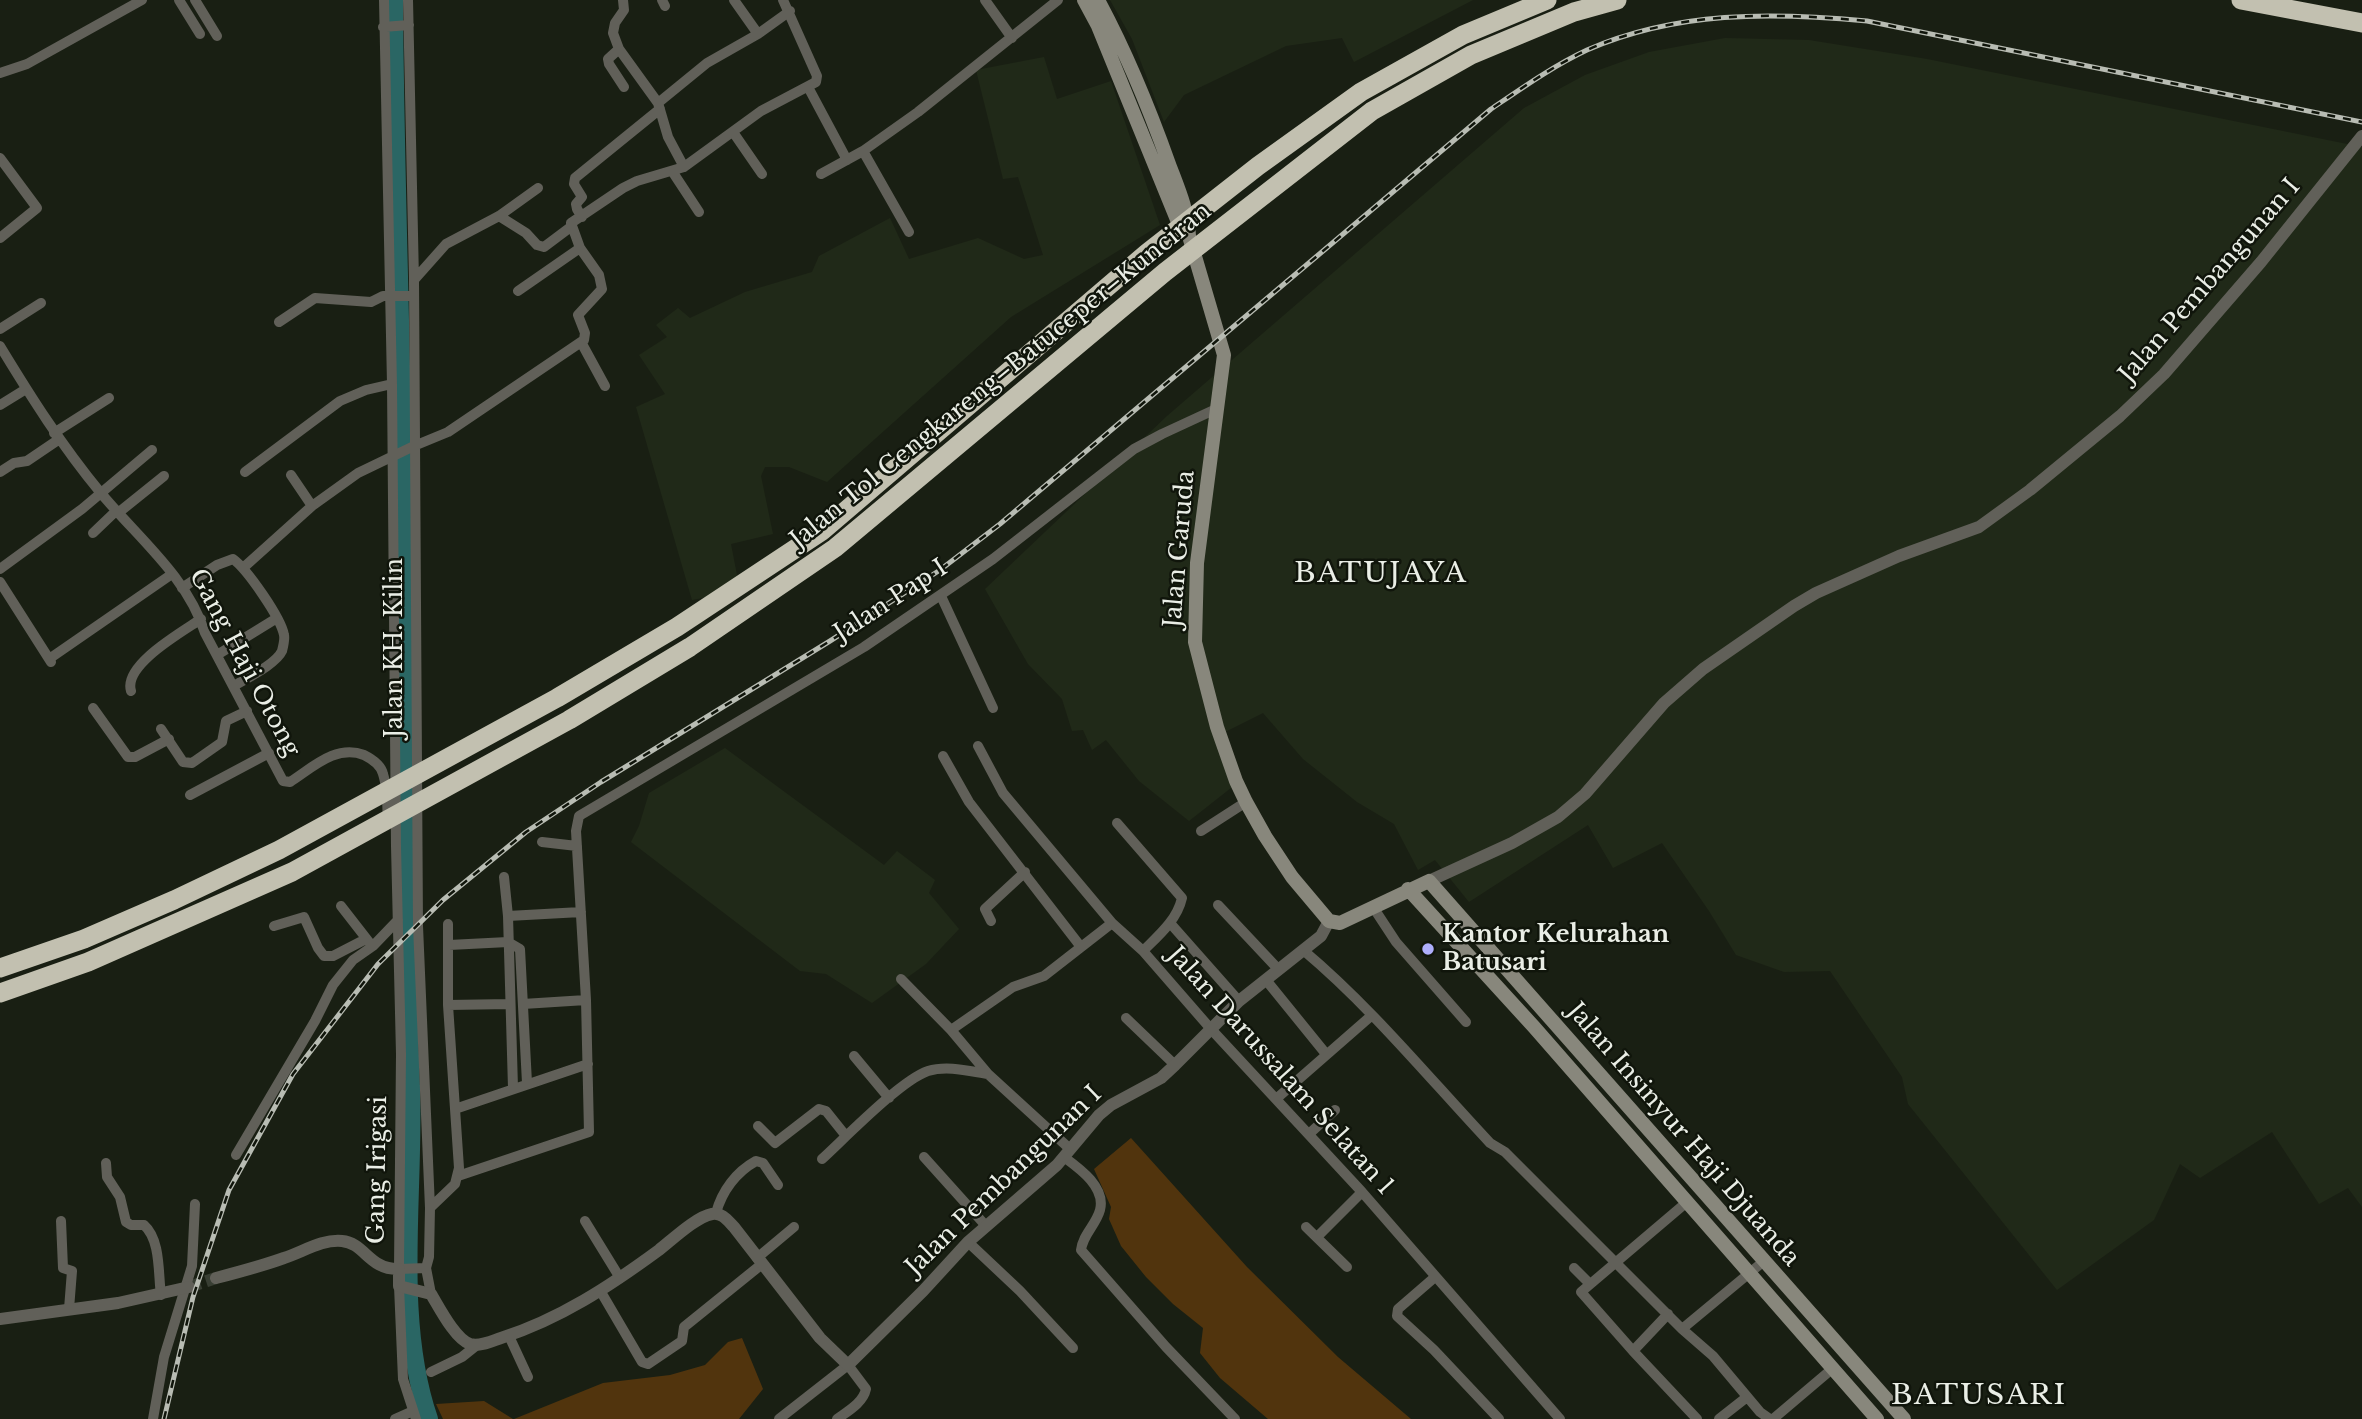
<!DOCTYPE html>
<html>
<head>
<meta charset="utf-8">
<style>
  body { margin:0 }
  canvas { display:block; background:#191f13 }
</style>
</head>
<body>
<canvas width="2362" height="1419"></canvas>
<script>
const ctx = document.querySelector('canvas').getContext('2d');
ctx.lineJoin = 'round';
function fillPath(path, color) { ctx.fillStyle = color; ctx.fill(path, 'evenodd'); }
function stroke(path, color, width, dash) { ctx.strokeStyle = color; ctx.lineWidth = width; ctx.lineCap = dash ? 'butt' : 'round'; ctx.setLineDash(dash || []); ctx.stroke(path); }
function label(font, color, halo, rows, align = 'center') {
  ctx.font = font + ' "Libre Baskerville",serif'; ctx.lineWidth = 5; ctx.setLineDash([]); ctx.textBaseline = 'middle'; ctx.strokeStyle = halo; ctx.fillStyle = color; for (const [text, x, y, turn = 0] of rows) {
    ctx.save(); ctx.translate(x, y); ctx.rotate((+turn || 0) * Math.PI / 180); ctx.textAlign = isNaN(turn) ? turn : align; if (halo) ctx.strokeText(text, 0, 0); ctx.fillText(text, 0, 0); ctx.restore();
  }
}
const built = new Path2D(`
  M1110 0H1473L1354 62 1342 38 1286 46 1184 95 1164 122 1132 39Z
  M1725 38 1809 40 1927 59 2362 147V1207L2348 1188 2319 1204 2272 1132 2200 1178 2180 1164 2154 1220 2057 1290 1908 1104 1902 1077 1830 971 1784 972 1736 955 1709 911 1662 843 1613 868 1588 825 1469 902 1435 860 1418 870 1394 824 1357 802 1303 759 1263 713 1223 733 1236 784 1189 821 1139 781 1106 740 1092 750 1083 730 1072 731 1062 699 1028 664 985 589 1167 416 1524 108 1585 75 1649 52Z
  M1044 57 1057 99 1111 81 1160 225 1011 317 827 482 789 467H765L761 476 773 534 731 544 740 591 692 600 636 407 665 394 639 355 667 337 656 325 678 308 690 318 745 292 812 272 819 256 890 218 909 259 978 238 1024 259 1043 255 1018 177 1003 179 976 70Z
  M725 748 884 865 897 851 935 880 929 893 959 929 926 964 872 1003 826 974 800 971 631 842 639 826 649 793Z`);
const green = new Path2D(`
  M1131 1138 1247 1267 1338 1357 1411 1419H1268L1220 1378 1200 1353 1203 1328 1173 1304 1146 1277 1121 1246 1109 1219 1111 1207 1094 1169Z
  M742 1338 763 1389 739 1419H514L603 1383 670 1375 705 1365 728 1342Z
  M484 1401 513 1419H443L436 1404Z`);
const river = new Path2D(`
  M394 0C395 160 401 319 403 478 405 681 404 883 411 1086 415 1193 394 1317 429 1419`);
const tertiaryTunnel = new Path2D(`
  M189 1287 216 1278`);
const minor = new Path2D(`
  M179 0 200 34
  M195 0 217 36
  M384 0 392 384 396 846 401 1054 399 1269 426 1268
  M408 0 414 280 418 926 430 1208 429 1257 426 1268 431 1294
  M623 0 624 10 615 23 613 33 619 49 658 103 668 137 684 167
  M662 0 665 6
  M734 0 758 34
  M985 0 1012 38
  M383 27 409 25
  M619 49 608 59 609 64 624 87
  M0 73 27 64 142 0
  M808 87 847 160
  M658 103 707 63 758 34 790 11
  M733 132 762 174
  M863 151 909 232
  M0 158 37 208 0 238
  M672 171 699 212
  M821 174 863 151 918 112 1058 0
  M499 216 526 233 537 245 544 247 572 226
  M582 217 577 209 576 204 582 197 574 184 575 178 660 109
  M414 280 446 244 499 216 538 188
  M518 291 580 248
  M279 322 315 298 371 302 383 296H414
  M0 329 41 303
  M581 342 605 386
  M0 346C31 397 62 446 100 492 137 537 187 576 205 633L283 781 290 782C312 768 336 744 364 755 372 759 381 765 383 774 388 789 387 808 388 823
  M0 405 26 389
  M54 433 109 398
  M0 472 14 463 27 461 58 440
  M245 472 340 401 366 390 392 384
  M291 475 312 506
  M118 513 164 476
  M93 533 116 511
  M243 568 312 506 358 473 414 446 448 432 584 340 585 333 578 315 602 289 599 275 580 248 571 223 623 188 637 181 684 167 761 111 816 82 817 76 783 0
  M0 569 82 509 152 450
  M0 582 51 662
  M182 588 217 565 233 559C247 569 281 618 284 635 285 639 283 647 282 651 276 664 247 678 234 686
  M941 596 993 708
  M217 655 277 618
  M49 659 172 574
  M131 691C123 665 182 632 201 619
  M93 708 128 757H135L169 739
  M161 729 183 762 192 763 222 742 226 721 247 711
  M978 746 1003 793 1112 923 1143 951 1210 1028 1362 1192 1560 1419
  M943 756 969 802 1081 947
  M190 795 269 753
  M1117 823 1182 898C1177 920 1159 935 1143 951
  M1201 831 1246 802
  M542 842 577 846
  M504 877 508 916
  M1218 905 1279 970
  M341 906 369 942
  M1373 907 1396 942 1466 1022
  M991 921 985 909 1025 872
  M1170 923 1239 1001
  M274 926 304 917 318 948 324 956H333L366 939
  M449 945 508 942 520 949 527 1083
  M1303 950C1371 1007 1429 1078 1490 1143L1505 1152 1682 1329 1713 1356 1760 1412 1770 1419
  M901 979 951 1030 988 1074 1070 1149
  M1266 980 1326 1054
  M523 1004 586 1000
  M448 1005 510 1004
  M1126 1018 1175 1065
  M951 1030 1013 987 1044 976 1112 923
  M854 1056 889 1098
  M513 1088 508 916 581 912
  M1276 1099 1371 1016
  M455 1109 588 1064
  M758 1126 775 1143 819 1109 826 1111 846 1136
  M1309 1134 1335 1110
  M236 1155 315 1021 333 985 353 960 373 946 398 920
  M924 1157 986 1226
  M1064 1157C1079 1168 1106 1187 1100 1210 1096 1225 1083 1234 1081 1250L1166 1347 1235 1419
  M822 1159C845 1138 901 1080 928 1071 947 1065 969 1071 988 1074
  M106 1163 107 1177 120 1197 126 1222 131 1225H144C161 1240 158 1274 161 1295
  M458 1176 589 1132 586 1000 576 831 579 816 864 647 993 559 1134 449 1162 434 1216 409
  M1687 1202 1581 1292 1633 1351 1697 1419
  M430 1208 455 1184 459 1168 448 1005V924
  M716 1213C722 1191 736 1172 756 1161L763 1163 778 1185
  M61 1221 63 1268 72 1271 69 1309
  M585 1221 620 1278
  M1306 1227 1347 1267
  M1317 1237 1362 1192
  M968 1242 1020 1291 1073 1348
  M757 1258 794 1227
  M1574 1268 1589 1283
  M1435 1277 1398 1309 1397 1316 1434 1350 1499 1419
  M399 1286 403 1379 416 1419
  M601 1292 642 1362 648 1364 682 1341 684 1327 762 1264
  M1682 1329 1764 1261
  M509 1336 528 1377
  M1633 1351 1668 1314
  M431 1372 462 1357 477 1345
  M153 1419 164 1357 192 1266 195 1204
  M395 1419 413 1411
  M779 1419 848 1365 866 1389C863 1403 848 1411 837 1419
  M1719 1419 1747 1397
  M1773 1419 1832 1369`);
const tertiary = new Path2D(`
  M1429 881 1512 843 1558 817 1585 794 1664 703 1703 669 1794 606 1816 593 1899 556 1979 527 2030 490 2120 416 2164 374 2261 262 2362 136
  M216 1278C239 1272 262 1266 284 1258 303 1252 322 1239 342 1241 365 1243 369 1270 399 1269V1286L431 1294C439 1307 455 1339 470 1344 480 1347 492 1341 501 1338 560 1319 610 1286 659 1250 673 1239 696 1217 712 1214 722 1212 728 1221 734 1227L820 1338 848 1365 923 1291 968 1242 1057 1165 1099 1115 1111 1105 1161 1078 1175 1065 1239 1001 1321 936 1329 921
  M0 1319 118 1303 189 1287`);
const secondary = new Path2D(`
  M1084 0 1098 26 1178 222 1186 232
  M1098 0C1126 52 1149 108 1169 164 1178 188 1188 210 1189 236L1224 355 1197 563 1195 642 1217 727 1236 781 1246 802 1265 836 1292 877 1329 921 1340 923 1429 881 1904 1419
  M1408 889 1534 1027 1877 1419`);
const motorway = new Path2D(`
  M2241 0 2362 23
  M0 968 84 939 174 900 279 850 557 698 677 627 822 531 1147 253 1258 166 1361 92 1463 35 1547 0
  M0 993 88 962 292 872 569 720 690 647 835 548 1165 272 1372 111 1471 55 1574 12 1617 0`);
const rail = new Path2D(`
  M164 1419 193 1297 229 1190 293 1074 378 964 443 900 526 832 601 782 830 641 940 570 1000 524 1491 109C1522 88 1553 66 1587 50 1676 11 1771 12 1867 21L2362 122`);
const markers = [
  [1428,949,7,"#aeaefb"]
];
const streetNames = [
  ["Jalan Pembangunan I",2210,281,-49],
  ["Jalan Tol Cengkareng–Batuceper–Kunciran",1001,376,-39],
  ["Jalan Garuda",1180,549,-85],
  ["Jalan Pap I",891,601,-33],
  ["Jalan KH. Kilin",395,648,-90],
  ["Gang Haji Otong",244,663,62],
  ["Jalan Darussalam Selatan 1",1280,1071,48],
  ["Jalan Insinyur Haji Djuanda",1683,1135,49],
  ["Gang Irigasi",378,1170,-89],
  ["Jalan Pembangunan I",1004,1181,-44]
];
const poiNames = [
  ["Kantor Kelurahan",1442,935],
  ["Batusari",1442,963]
];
const quarterNames = [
  ["BATUJAYA",1381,574],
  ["BATUSARI",1979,1396]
];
fillPath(built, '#202918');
fillPath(green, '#51340d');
stroke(river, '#2a6664', 18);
stroke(tertiaryTunnel, '#383e33', 12, [12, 6]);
stroke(minor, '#616059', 10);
stroke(tertiary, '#616059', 12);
stroke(secondary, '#88877c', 14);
stroke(motorway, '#c2c0b0', 19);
stroke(rail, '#b8bcb3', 5);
stroke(rail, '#10150b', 2.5, [8]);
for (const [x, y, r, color] of markers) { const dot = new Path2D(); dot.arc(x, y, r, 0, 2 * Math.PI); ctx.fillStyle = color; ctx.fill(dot); stroke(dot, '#10150b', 2.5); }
label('24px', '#eaeee6', '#10150b', streetNames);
label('bold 24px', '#eaeee6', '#10150b', poiNames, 'left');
ctx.letterSpacing = '2px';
label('28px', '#eaeee6', '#10150b', quarterNames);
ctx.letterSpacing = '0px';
</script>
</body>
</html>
